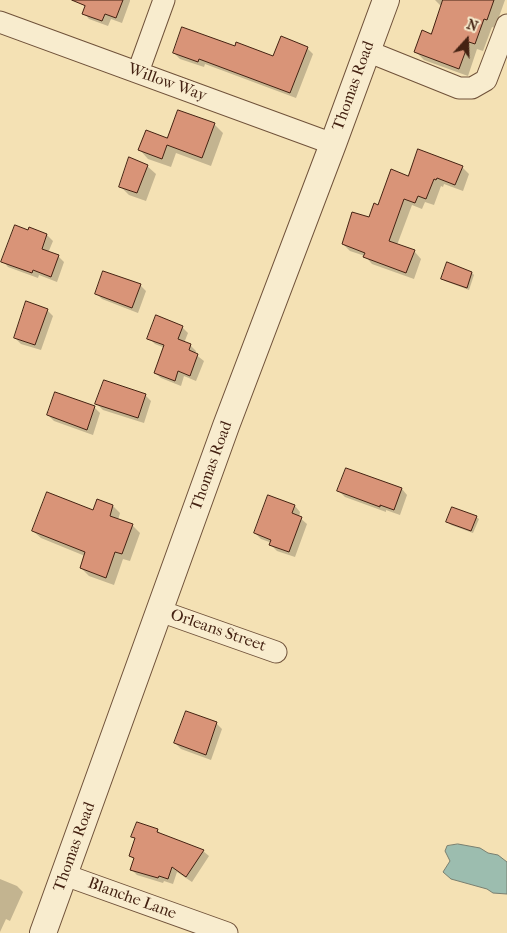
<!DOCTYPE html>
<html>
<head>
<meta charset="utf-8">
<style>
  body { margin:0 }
  #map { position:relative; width:507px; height:933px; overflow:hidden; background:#f4e1b4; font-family:"IM FELL French Canon",serif }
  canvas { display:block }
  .north { position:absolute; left:442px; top:15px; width:50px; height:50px; -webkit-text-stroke:4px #f8ecce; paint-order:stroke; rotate:20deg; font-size:14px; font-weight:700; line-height:20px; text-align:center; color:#442212 }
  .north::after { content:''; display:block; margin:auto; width:18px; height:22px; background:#442212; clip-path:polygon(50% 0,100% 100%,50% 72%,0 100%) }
</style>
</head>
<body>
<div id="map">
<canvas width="507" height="933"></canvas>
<div class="north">N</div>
</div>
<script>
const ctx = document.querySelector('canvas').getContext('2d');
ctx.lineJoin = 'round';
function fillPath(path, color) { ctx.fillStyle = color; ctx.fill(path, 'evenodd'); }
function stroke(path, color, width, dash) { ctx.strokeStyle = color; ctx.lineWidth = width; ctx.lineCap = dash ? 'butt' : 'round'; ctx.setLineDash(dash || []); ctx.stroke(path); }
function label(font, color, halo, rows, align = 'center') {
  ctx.font = font + ' "IM FELL French Canon",serif'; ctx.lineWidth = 5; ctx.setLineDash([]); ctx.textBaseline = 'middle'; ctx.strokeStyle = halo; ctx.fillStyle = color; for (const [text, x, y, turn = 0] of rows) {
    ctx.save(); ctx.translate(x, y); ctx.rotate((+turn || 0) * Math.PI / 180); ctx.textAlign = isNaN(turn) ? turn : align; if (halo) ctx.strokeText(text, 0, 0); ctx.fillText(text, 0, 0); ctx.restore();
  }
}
const water = new Path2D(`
  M458 844 480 848 488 853 498 855 507 862V894L493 893 487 889 451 879 443 872 450 861 445 851 447 846Z`);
const shadow = new Path2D(`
  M89 0H130V1L122 23 111 19 108 26 89 19 84 13Z
  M435 0H505L495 28 492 27 483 51 477 49 468 76 424 60 416 52 432 35 442 7Z
  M236 48 274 58 307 48 313 54 296 98 205 64 204 67 180 59 174 53Z
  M214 124 223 133 211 166 176 153 171 167 148 159 140 150Z
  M147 166 156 174 146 201 129 195 120 186Z
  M462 167 469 174 463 191 444 184 443 187 441 186 434 205 425 202 422 209 412 205 397 245 414 251 421 259 414 279 372 264 365 256 350 251 343 244 369 219 379 206 409 177Z
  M30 229 47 235 53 241 48 253 58 256 64 262 57 282 39 275 38 278 8 267 3 261Z
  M472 273 474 275 469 290 445 281 442 278Z
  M140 285 146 291 138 313 102 299 96 293Z
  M47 310 53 316 41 350 21 344 15 338Z
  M182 327 188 333 184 343 190 345 196 351 195 354 204 361 196 381 184 376 181 386 161 378 155 373 165 348 155 344 149 338Z
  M145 395 151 401 144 423 103 410 97 404Z
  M94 407 100 413 93 435 54 421 48 415Z
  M402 489 407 495 400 515 386 510V512L345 497 339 491Z
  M269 497 295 506 300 512 299 517 307 524 295 557 277 551 271 545 272 543 261 539 255 533Z
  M113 506 120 513 118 520 132 525 140 533 130 561 123 559 114 585 89 576 81 568 85 556 41 538 33 531Z
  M476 517 479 519 473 533 451 525 448 522Z
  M216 723 222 729 211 760 181 749 175 743Z
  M157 830 163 836 203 851 209 856 192 882 177 872 173 884 164 881 163 883 137 875 132 870 135 860 130 856 136 840 133 837Z
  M0 879 17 886 23 892 10 921 6 919 0 932Z`);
const building = new Path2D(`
  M72 0H123L116 18 105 14 102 21 82 14 85 6Z
  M443 0H494L487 20 484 19 475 44 469 42 459 69 414 52 422 30 431 34Z
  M182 27 235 46 236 42 273 56 281 36 308 47 290 93 199 59 198 62 173 53Z
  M178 110 215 123 202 158 167 145 162 159 138 150 146 130 167 138Z
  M418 149 463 166 455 185 437 178 436 180 434 179 426 199 418 196 415 203 404 199 389 241 415 250 406 273 363 257 365 253 342 244 352 212 369 217 374 203 378 205 391 169 408 176Z
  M129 157 148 165 137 193 119 187Z
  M15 225 28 230 29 227 47 234 42 249 59 255 51 277 33 270 32 273 1 262Z
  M447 262 472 272 467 288 441 279Z
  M103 271 141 284 132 308 95 294Z
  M26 301 48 309 35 345 14 338Z
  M156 315 183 326 178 339 191 344 189 350 198 354 190 376 178 371 175 381 154 373 164 345 147 339Z
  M104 380 146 394 138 418 95 404Z
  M55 392 95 406 87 430 47 415Z
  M346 468 402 488 394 510 380 505V507L337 491Z
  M47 492 93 510 97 499 113 505 110 516 133 524 122 554 115 552 106 578 80 568 85 552 32 531Z
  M268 495 295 505 292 513 302 517 289 552 269 545 271 540 254 533Z
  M452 507 477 516 471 531 446 522Z
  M186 711 217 722 206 755 174 743Z
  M137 822 158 829 157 832 204 850 186 877 172 867 168 879 159 876 158 878 130 870 134 858 129 856 135 838 131 837Z`);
const minor = new Path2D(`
  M0 22 333 144
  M367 51 459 88H472L486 80 507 25
  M138 72 164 0
  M160 611 276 652
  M65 875 227 933`);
const tertiary = new Path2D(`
  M43 933 226 426 333 144 386 0`);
const streetNames = [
  ["Willow Way",167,83,20],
  ["Thomas Road",354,86,-70],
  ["Thomas Road",212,466,-70],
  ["Orleans Street",218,631,19],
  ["Thomas Road",75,847,-70],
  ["Blanche Lane",132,899,20]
];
fillPath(water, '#9cbdaf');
stroke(water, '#797f70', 1);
fillPath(shadow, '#0003');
fillPath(building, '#d99478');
stroke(building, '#442212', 1);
stroke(minor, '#70523a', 23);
stroke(tertiary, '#70523a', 28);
stroke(minor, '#f8ecce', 21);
stroke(tertiary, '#f8ecce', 26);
label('16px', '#442212', '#f8ecce', streetNames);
</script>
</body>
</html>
